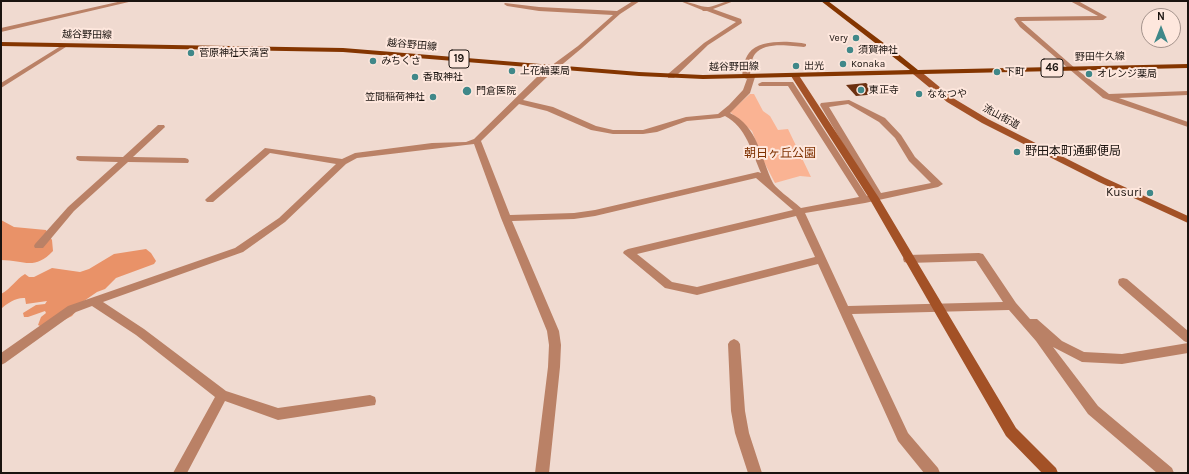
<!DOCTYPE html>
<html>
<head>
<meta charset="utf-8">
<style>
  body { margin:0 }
  #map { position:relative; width:1189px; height:474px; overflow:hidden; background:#f0dad0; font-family:Karla,sans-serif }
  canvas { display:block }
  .frame { position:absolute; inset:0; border:2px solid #1a130f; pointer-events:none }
  .north { position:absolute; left:1141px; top:8px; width:40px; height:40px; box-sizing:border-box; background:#fee7dd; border:1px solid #a3928b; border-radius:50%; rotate:0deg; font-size:11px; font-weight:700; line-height:16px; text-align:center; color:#1a130f }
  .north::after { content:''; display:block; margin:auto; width:14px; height:18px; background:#408889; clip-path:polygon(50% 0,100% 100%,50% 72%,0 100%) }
</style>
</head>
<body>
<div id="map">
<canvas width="1189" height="474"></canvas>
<div class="frame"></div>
<div class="north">N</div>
</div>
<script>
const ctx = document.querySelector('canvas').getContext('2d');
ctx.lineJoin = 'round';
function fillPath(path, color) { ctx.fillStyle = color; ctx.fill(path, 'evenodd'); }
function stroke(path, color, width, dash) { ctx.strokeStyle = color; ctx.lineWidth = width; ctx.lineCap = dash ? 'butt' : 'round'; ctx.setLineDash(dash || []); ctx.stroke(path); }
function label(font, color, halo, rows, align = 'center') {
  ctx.font = font + ' Karla,"Noto Sans JP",sans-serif'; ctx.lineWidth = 4; ctx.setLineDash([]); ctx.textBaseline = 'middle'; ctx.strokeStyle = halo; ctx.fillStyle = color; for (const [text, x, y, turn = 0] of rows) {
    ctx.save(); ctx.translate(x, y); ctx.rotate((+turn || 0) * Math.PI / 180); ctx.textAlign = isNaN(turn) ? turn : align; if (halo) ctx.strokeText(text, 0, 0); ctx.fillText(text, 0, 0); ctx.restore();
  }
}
const green = new Path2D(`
  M750 94H754L763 111 770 116 778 130 788 129 811 177 800 176 775 183 763 160 752 131 730 112Z`);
const forest = new Path2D(`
  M1 220 14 227 46 230 52 240 53 251C34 271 24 260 1 260Z
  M146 249 151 253 156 261 154 264 116 278 105 289 97 292 84 301 72 316 50 327H42L38 325 41 317 46 313 45 311 28 317H24L23 313 36 305 45 304 47 301 26 304 25 298C17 297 7 303 1 309V294C12 288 15 280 25 274L29 277H34L52 268 80 272 89 269 114 254Z`);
const building = new Path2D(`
  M866 83 878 94 856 96 846 85Z`);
const street = new Path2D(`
  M122 1H133L1 32V28Z
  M633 1H640L620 14 582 48 546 78 523 100 553 107 596 126 613 130H643L686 117 718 114 729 105 743 90 747 79 742 77C743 69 744 59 749 53 759 39 792 41 806 44V46L804 47C791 46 765 41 755 54 751 59 751 68 750 75L755 77 750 93 730 113C758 126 761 159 773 183 775 188 796 203 801 208L859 197 788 86H759L758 84 762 82H793L867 196 873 195 820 105 821 103 849 100 885 118 901 135 915 157 943 184 938 187 865 203 805 213 848 306 1003 302 976 261 908 263 904 262 903 259 904 256 908 255 979 253 983 254 1016 303 1030 319H1037L1062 341 1084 352 1122 354 1188 343V353L1122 364 1082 362 1053 347 1098 406 1172 468 1174 473H1157L1088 414 1036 341 1009 310 852 314 908 433 938 468 940 473H924L898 441 818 264 697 295 665 288 623 253 624 251 628 249 793 210 756 178 595 216 574 219 512 221 559 331 561 345 560 367 549 473H535L548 367 549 345 547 331 501 218 474 144 357 158 346 164 285 222 243 252 103 302 144 329 226 391 278 408 370 395 375 397 376 401 375 405 278 420 225 401 187 473H173L215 397 136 335 92 306 76 312 5 363 1 365V353L68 306 235 248 279 218 336 164 270 153 213 202H207L205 200 207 198 265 148 342 159 355 153 432 143 466 142 474 139 540 74 578 46 613 15 539 11 507 6 504 4 505 3 539 7 617 11ZM519 104 547 111 591 130 613 134H643L657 132 687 121 720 118 725 116C746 127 752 152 761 173L758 172 595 210 574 213 510 215 481 141ZM848 104 879 122 895 138 909 161 931 183 881 193 829 107ZM796 216 815 257 697 287 672 282 637 254Z
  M680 1C689 1 703 8 709 7 718 5 724 1 734 1L713 9 741 19 742 23 708 45 674 78H668V74L704 43 736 22 707 11H703L702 10Z
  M1070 1H1078L1107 17 1103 20 1021 21 1076 69 1109 94 1188 91V95L1119 98 1188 122V127L1103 98 1020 27 1014 19 1017 17 1098 16Z
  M64 44 69 45 1 88V83Z
  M158 125H164L165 127 133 157 185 158 188 159 189 161 188 163 128 162 74 211 43 248H35L34 246 35 244 68 207 118 162 80 161 77 160 76 158 77 156 123 157Z
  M1123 278 1127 279 1188 331V343L1184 341 1119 285 1118 282 1119 279Z
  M734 339 738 341 740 344 745 411 749 433 762 473H748L735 433 731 411 728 344 730 341Z`);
const secondary = new Path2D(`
  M913 70H919L953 98 988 119 1105 178 1188 216V223L1099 182 982 123 947 102 913 74Z
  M792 74H798L879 198 1016 428 1056 468 1058 473H1042L1006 436 869 198 791 76Z`);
const primary = new Path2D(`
  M821 1H828L897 53 918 70 1188 64V68L703 79 639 76 343 52 1 46V42L343 48 639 72 703 75 910 70Z`);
const markers = [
  [856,38,4,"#408889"],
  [850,50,4,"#408889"],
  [191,53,4,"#408889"],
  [373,61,4,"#408889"],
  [843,64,4,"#408889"],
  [796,66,4,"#408889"],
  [512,71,4,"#408889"],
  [997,72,4,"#408889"],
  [1089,74,4,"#408889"],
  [415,77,4,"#408889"],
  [861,90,4,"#408889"],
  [467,91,5,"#408889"],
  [919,94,4,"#408889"],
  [433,97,4,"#408889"],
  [1017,152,4,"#408889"],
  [1150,193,4,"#408889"]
];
const farStreetnames = [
  ["越谷野田線",87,35,1],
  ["越谷野田線",412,45,5],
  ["野田牛久線",1100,57,-1],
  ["越谷野田線",734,67,-1],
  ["流山街道",1001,117,28]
];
const farPoinames = [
  ["Very",848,38,"right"],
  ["須賀神社",858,50],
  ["菅原神社天満宮",199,53],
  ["みちくさ",381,61],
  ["Konaka",851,64],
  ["出光",804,66],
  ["上花輪薬局",520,71],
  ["下町",1005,72],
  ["オレンジ薬局",1097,74],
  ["香取神社",423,77],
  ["東正寺",869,90],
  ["門倉医院",476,91],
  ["ななつや",927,94],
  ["笠間稲荷神社",425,97,"right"]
];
const shields = [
  [459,59,20],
  [1052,68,22]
];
const shieldNames = [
  ["19",459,59],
  ["46",1052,68]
];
const poiNames = [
  ["野田本町通郵便局",1025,152],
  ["Kusuri",1142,193,"right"]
];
const parkNames = [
  ["朝日ヶ丘公園",780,154]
];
fillPath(green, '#fab393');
fillPath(forest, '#e99268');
fillPath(building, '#6c3010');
fillPath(street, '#ba8166');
fillPath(secondary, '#a35126');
fillPath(primary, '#843500');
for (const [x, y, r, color] of markers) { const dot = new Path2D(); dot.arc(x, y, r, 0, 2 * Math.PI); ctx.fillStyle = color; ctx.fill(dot); stroke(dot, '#fee7dd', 1.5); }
label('10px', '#1a130f', '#fee7dd', farStreetnames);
label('10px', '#1a130f', '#fee7dd', farPoinames, 'left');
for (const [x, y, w] of shields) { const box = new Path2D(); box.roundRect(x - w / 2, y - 9, w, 18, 3); ctx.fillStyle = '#fee7dd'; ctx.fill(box); stroke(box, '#1a130f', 1); }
label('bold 11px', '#1a130f', null, shieldNames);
label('12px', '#1a130f', '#fee7dd', poiNames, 'left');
label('12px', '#7e3100', '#fee7dd', parkNames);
</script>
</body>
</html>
